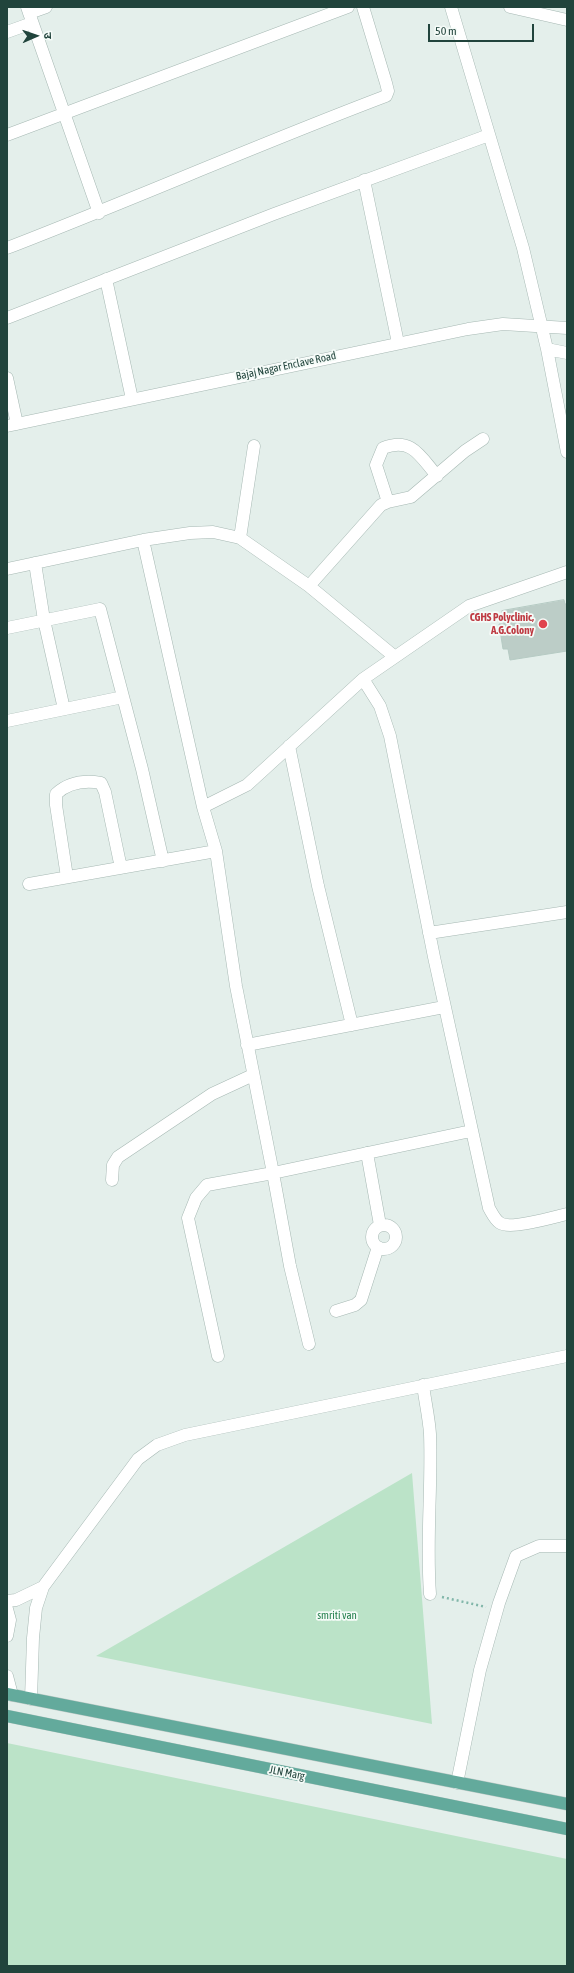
<!DOCTYPE html>
<html>
<head>
<meta charset="utf-8">
<style>
  body { margin:0 }
  #map { position:relative; width:574px; height:1973px; overflow:hidden; background:#e4efeb; font-family:"Asap Condensed","Noto Sans Devanagari",sans-serif }
  canvas { display:block }
  .frame { position:absolute; inset:0; border:8px solid #21443c; pointer-events:none }
  .north { position:absolute; left:16px; top:16px; width:40px; height:40px; -webkit-text-stroke:3px #f5fbf8; paint-order:stroke; rotate:88deg; font-size:11px; font-weight:700; line-height:16px; text-align:center; color:#21443c }
  .north::after { content:''; display:block; margin:auto; width:14px; height:18px; background:#21443c; clip-path:polygon(50% 0,100% 100%,50% 72%,0 100%) }
  .scale { position:absolute; left:428px; top:24px; width:106px; height:18px; box-sizing:border-box; border:2px solid #21443c; border-top:0; padding-left:5px; font-size:12px; line-height:14px; white-space:nowrap; color:#21443c; -webkit-text-stroke:3px #f5fbf8; paint-order:stroke }
</style>
</head>
<body>
<div id="map">
<canvas width="574" height="1973"></canvas>
<div class="frame"></div>
<div class="north">उ</div>
<div class="scale">50 m</div>
</div>
<script>
const ctx = document.querySelector('canvas').getContext('2d');
ctx.lineJoin = 'round';
function fillPath(path, color) { ctx.fillStyle = color; ctx.fill(path, 'evenodd'); }
function stroke(path, color, width, dash) { ctx.strokeStyle = color; ctx.lineWidth = width; ctx.lineCap = dash ? 'butt' : 'round'; ctx.setLineDash(dash || []); ctx.stroke(path); }
function label(font, color, halo, rows, align = 'center') {
  ctx.font = font + ' "Asap Condensed",sans-serif'; ctx.lineWidth = 3.5; ctx.setLineDash([]); ctx.textBaseline = 'middle'; ctx.strokeStyle = halo; ctx.fillStyle = color; for (const [text, x, y, turn = 0] of rows) {
    ctx.save(); ctx.translate(x, y); ctx.rotate((+turn || 0) * Math.PI / 180); ctx.textAlign = isNaN(turn) ? turn : align; if (halo) ctx.strokeText(text, 0, 0); ctx.fillText(text, 0, 0); ctx.restore();
  }
}
const green = new Path2D(`
  M412 1473 432 1724 96 1656Z
  M7 1743 567 1859V1966H7Z`);
const building = new Path2D(`
  M564 600 565 604H567V651L510 660 508 649H503L499 624H504L502 611Z`);
const path = new Path2D(`
  M442 1597 486 1607`);
const minor = new Path2D(`
  M27 7 99 213
  M451 7 523 248 547 349 567 452
  M510 7 567 20
  M29 13 46 7
  M7 32 32 23
  M7 135 348 7
  M364 180 398 343
  M7 248C134 199 259 144 386 96L388 91 386 83 363 7
  M106 279 132 399
  M7 318 274 214 489 135
  M547 349 567 353
  M7 378 17 424
  M7 426 468 329 503 324 567 328
  M254 446 240 538 309 586 395 657
  M388 502 376 465 383 448C412 437 420 456 437 476
  M143 540 203 807 216 851 236 986 273 1173 471 1131
  M35 563 44 620 64 709
  M7 569 143 540 190 533 213 532 240 538
  M309 586 381 505 388 502 411 497 465 451 483 439
  M7 628 100 609 142 769 163 861
  M363 679 380 706 390 736 434 957 489 1208C492 1213 495 1220 500 1223 510 1230 554 1217 567 1214
  M7 721 123 697
  M289 746 318 886 352 1025
  M203 807 247 785 363 679 469 606 567 572
  M67 877 56 805V794C69 782 84 780 101 783L105 792 121 868
  M29 884 216 851
  M429 933 567 912
  M247 1045 444 1007
  M367 1153 380 1225
  M112 1180 113 1165 118 1157 212 1094 253 1075
  M372 1237a12 12 0 1 1 24 0a12 12 0 1 1-24 0Z
  M336 1311 355 1305 361 1300 378 1247
  M218 1356 188 1218 196 1198 207 1185 273 1173 290 1266 309 1344
  M423 1385C425 1401 429 1418 430 1434 432 1488 426 1541 430 1594
  M7 1601 16 1600 43 1587
  M7 1609 10 1620 7 1636
  M7 1676 12 1695
  M31 1699 33 1638 36 1608 43 1587 138 1459 157 1445 185 1435 567 1356
  M457 1783 480 1670 499 1603 516 1556 539 1546H567`);
const major = new Path2D(`
  M7 1694 567 1804
  M7 1716 567 1829`);
const markers = [
  [543,624,5,"#e0444e"]
];
const streetNames = [
  ["Bajaj Nagar Enclave Road",286,366,-12],
  ["JLN Marg",287,1773,11]
];
const healthNames = [
  ["CGHS Polyclinic,",534,618],
  ["A.G.Colony",534,631]
];
const parkNames = [
  ["smriti van",337,1616]
];
fillPath(green, '#bbe3c8');
fillPath(building, '#bccdc7');
stroke(building, '#b5cac3', 1);
stroke(minor, '#a6b8b3', 13);
stroke(major, '#c1cbc8', 13);
stroke(path, '#81b6a9', 2.5, [2, 3]);
stroke(minor, '#fff', 12);
stroke(major, '#63aa9c', 12);
for (const [x, y, r, color] of markers) { const dot = new Path2D(); dot.arc(x, y, r, 0, 2 * Math.PI); ctx.fillStyle = color; ctx.fill(dot); stroke(dot, '#f5fbf8', 1.5); }
label('11px', '#21443c', '#f5fbf8', streetNames);
label('bold 11px', '#be3a42', '#f5fbf8', healthNames, 'right');
label('11px', '#25804e', '#f5fbf8', parkNames);
</script>
</body>
</html>
